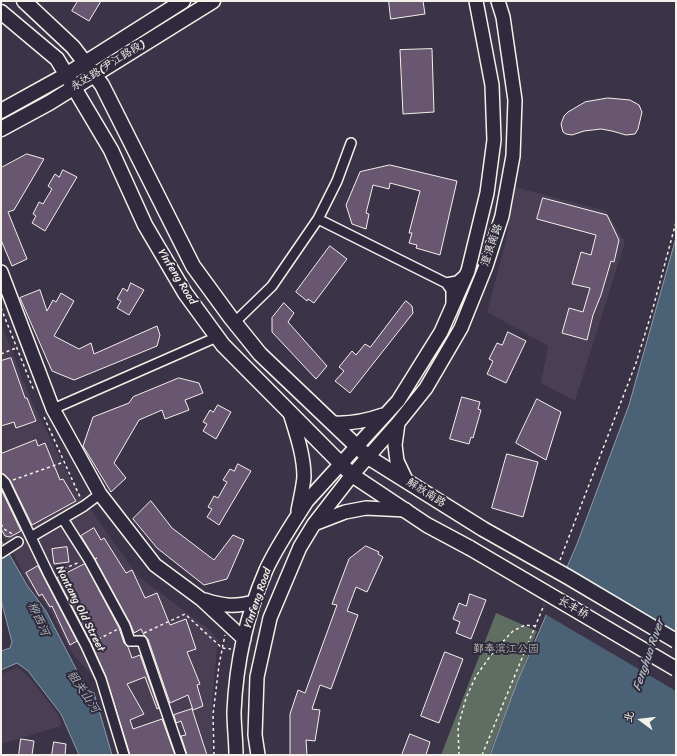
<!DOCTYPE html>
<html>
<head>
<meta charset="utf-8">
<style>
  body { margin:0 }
  #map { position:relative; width:677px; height:756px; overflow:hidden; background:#3b3347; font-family:Sriracha,"LXGW WenKai TC",sans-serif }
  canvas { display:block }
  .frame { position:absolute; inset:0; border:2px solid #f4f1e8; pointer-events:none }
  .north { position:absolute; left:621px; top:700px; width:40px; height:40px; -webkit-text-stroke:3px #2f2a3d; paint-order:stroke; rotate:285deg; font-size:11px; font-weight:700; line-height:16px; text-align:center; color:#f4f1e8 }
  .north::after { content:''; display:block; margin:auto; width:14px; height:18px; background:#f4f1e8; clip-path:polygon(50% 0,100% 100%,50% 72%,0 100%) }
</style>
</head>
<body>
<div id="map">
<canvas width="677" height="756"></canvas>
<div class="frame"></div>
<div class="north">北</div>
</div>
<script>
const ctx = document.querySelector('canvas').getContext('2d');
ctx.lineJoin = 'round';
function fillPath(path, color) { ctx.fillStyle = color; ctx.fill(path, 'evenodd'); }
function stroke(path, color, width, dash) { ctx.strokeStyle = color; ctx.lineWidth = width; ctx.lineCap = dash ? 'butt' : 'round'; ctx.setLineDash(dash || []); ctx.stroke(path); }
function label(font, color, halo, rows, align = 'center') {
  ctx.font = font + ' Sriracha,"LXGW WenKai TC",sans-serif'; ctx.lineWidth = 4; ctx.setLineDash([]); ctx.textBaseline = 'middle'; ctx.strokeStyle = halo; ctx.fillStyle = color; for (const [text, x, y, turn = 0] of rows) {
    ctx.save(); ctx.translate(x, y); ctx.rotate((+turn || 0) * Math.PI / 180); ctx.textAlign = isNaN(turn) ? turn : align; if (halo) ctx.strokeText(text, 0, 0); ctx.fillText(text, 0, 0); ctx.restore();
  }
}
const built = new Path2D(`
  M515 187 606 211 625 242 575 401 541 383 548 346 487 312 505 244Z
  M1 323 32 402 72 482 103 527 138 576 211 631 218 640 213 690 212 736 213 755H119L106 712 109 706 100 680 95 679 73 654 63 637 51 612 41 598 37 596 28 583 16 558 7 543 1 531Z
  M17 667 26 674 59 715 61 726 1 744V674Z`);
const green = new Path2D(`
  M496 613 537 631 489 755H441Z`);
const water = new Path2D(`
  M676 238V755H490L518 680 577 544 629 405Z
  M1 540 27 585 46 611 87 690 94 693 112 755H79L61 714 28 671 17 663 1 670V651L10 648 12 642 1 600Z`);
const pier = new Path2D(`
  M564 569 676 634V691L545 614Z`);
const building = new Path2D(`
  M78 1H101L89 21 72 11Z
  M389 1H423L425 14 391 19Z
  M432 49 434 112 403 114 400 50Z
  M608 98 630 100 639 105 642 112 638 129 635 134 626 135 612 131 601 129 584 131 572 135 566 134 563 132 561 124 564 116 568 112 585 102Z
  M27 154 44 159 14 210 8 212 27 259 12 266 1 240V168Z
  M390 165 457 181 440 255 416 248 417 245 409 243 412 233H409L420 191 390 183 389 189 373 185 366 213 369 214 366 229 352 224 346 205 360 172Z
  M63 170 77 177 45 231 32 223 36 216 33 214 39 202 43 204 52 189 48 186 55 174 59 177Z
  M543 198 607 215 619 240 614 262 611 261 601 295 593 315 587 340 562 333 569 308 583 312 590 288 572 284 581 252 591 255 596 235 537 219Z
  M330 246 347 259 314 303 308 299 307 301 296 292Z
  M131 283 144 290 129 315 117 308 121 301 117 299 123 288 127 291Z
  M40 290 47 311 53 300 56 302 61 293 74 301 54 336 79 349 91 343 94 354 157 326 160 335 157 346 74 380 52 371 20 298Z
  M406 301 412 306 413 313 350 393 335 381 344 371 339 367 352 351 356 355 365 344 370 347Z
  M284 303 294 313 288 322 327 366 316 379 272 332V318Z
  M508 332 526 341 506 383 487 374 493 361 489 359 497 343 502 345Z
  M11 358 25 398H27L36 421 16 428 14 422 1 426V361Z
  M179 378 199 383 203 393 185 400 189 410 165 419 162 410 139 420 114 463 126 478 111 492 83 446 93 417 129 403 133 397Z
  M462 397 480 402 478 409 481 410 473 438 471 437 469 444 450 439Z
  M537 399 561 412 546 460 516 443Z
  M218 405 231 412 216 439 203 431 207 424 203 422 210 410 213 412Z
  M36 440 38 446 45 443 60 480 63 479 76 501 32 525 10 480 5 475 1 473V454Z
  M507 454 538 462 523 517 492 508Z
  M238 464 251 471 219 525 207 517 212 509 208 507 214 496 218 498 227 482 223 480 230 469 234 471Z
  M1 489 21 531 10 537 5 536 1 529Z
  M151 501 172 528 214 560 233 535 244 540 227 579 204 585 157 548 133 519Z
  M94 528 101 540 104 538 126 573 132 570 145 598 157 593 170 625 186 619 196 649 187 652 200 684 197 685 203 706 193 710 188 695 170 703 148 639 144 635 141 629 134 633 130 623 95 559 97 558 95 559 81 536Z
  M366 546 379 552 378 554 383 557 367 592 356 587 347 611 358 615 331 689 320 685 312 709 320 710 315 741 306 740 307 755H290V714L298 690 305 693 337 605 332 604 349 559Z
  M67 547 69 562 54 564 52 549Z
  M85 564 119 628 124 643 128 647 132 658 140 655 159 708 157 709 145 677 127 684 144 714 130 720 133 729 162 719 175 755H130L106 677 91 643 57 578Z
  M38 566 77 641 70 645 52 606 50 607 42 594 39 596 26 573Z
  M470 594 486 600 471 639 456 633 460 622 453 619 459 603 466 606Z
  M445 652 463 659 439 723 421 716Z
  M192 709 203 743 207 755H187L181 736 186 735 181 721 176 723 174 715Z
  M410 734 430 742 426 755H402Z
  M21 739 34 741 32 755H19Z
  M54 742 66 744 65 755H52Z`);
const path = new Path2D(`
  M1 308 34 391
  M1 354 16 348
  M44 417 80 497
  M13 480 64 462
  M1 524 4 529 14 535
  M560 560 636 363 653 308 676 222
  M58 571 80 562
  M144 633 185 614 222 648 231 649
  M93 642 118 629
  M214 755 213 715 219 665 225 635
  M459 755 458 727 466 698 476 676 494 651 513 631 525 625 536 626
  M482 755 544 605`);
const street = new Path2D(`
  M318 219 337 181 351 143
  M451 304V290L446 283 457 281 466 273
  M235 322 272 286 318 219 446 283
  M53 409 217 337
  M1 479 5 483 49 575 86 646 101 679 124 755
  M63 519 89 560 125 626 130 641H142L181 755
  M31 537 84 506 100 494
  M1 553 18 542`);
const secondary = new Path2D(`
  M1 272 53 409 100 494 155 565 201 599 244 639
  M290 413C296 433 304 455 304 477 303 488 300 500 298 511
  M333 423C351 424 366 421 383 415
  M398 423 395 445 397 461 406 480
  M314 524 345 512 366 508 406 510
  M205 600C223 606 235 607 254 602
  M236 755C236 741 234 726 234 712 236 664 247 614 266 570 277 546 293 523 307 501L398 401 441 332 468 271 487 193 494 140 492 85 476 1
  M258 755 255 735 257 677 270 618 300 547 314 524 352 475 398 423 426 388 461 328 486 266 502 216 513 156 515 100 503 17 498 1`);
const primary = new Path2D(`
  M24 1 73 47 102 85 193 266 231 318 260 354 368 457 483 529
  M1 12 57 59 111 150 145 225 185 293 223 345 352 475 427 525 470 548
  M1 111 66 75 183 1
  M1 129 49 103 213 1`);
const primaryBridge = new Path2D(`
  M483 529 568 577 676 641
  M470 548 676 669`);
const streetNames = [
  ["永达路(尹江路段)",108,66,-32],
  ["澄浪南路",492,245,-71],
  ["Yinfeng Road",177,277,58],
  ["解放南路",426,493,32],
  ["Yinfeng Road",258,598,-71],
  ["长丰桥",573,608,30],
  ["Nantang Old Street",80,609,63]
];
const parkNames = [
  ["鄞奉滨江公园",506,649]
];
const waterNames = [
  ["柳西河",38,619,65],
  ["Fenghua Rıver",649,655,-71],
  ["祖关山河",83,692,56]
];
fillPath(built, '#493e54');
fillPath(green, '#5f6d63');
fillPath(water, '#4b6276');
stroke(water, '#8f9ba4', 1);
fillPath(pier, '#3b3347');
fillPath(building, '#695771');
stroke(building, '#f4f1e8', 1);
stroke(street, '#f4f1e8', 12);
stroke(secondary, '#f4f1e8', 16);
stroke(primary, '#f4f1e8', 17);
stroke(path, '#f4f1e8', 1.5, [3, 3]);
stroke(street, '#2f2a3d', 9);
stroke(secondary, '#2f2a3d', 13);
stroke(primary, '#2f2a3d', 14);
stroke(primaryBridge, '#f4f1e8', 17, []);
stroke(primaryBridge, '#2f2a3d', 14);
label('11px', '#f4f1e8', '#2f2a3d', streetNames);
label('11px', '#b1b6ac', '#2f2a3d', parkNames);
label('italic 12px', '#b0b8ba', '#2f2a3d', waterNames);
</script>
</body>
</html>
